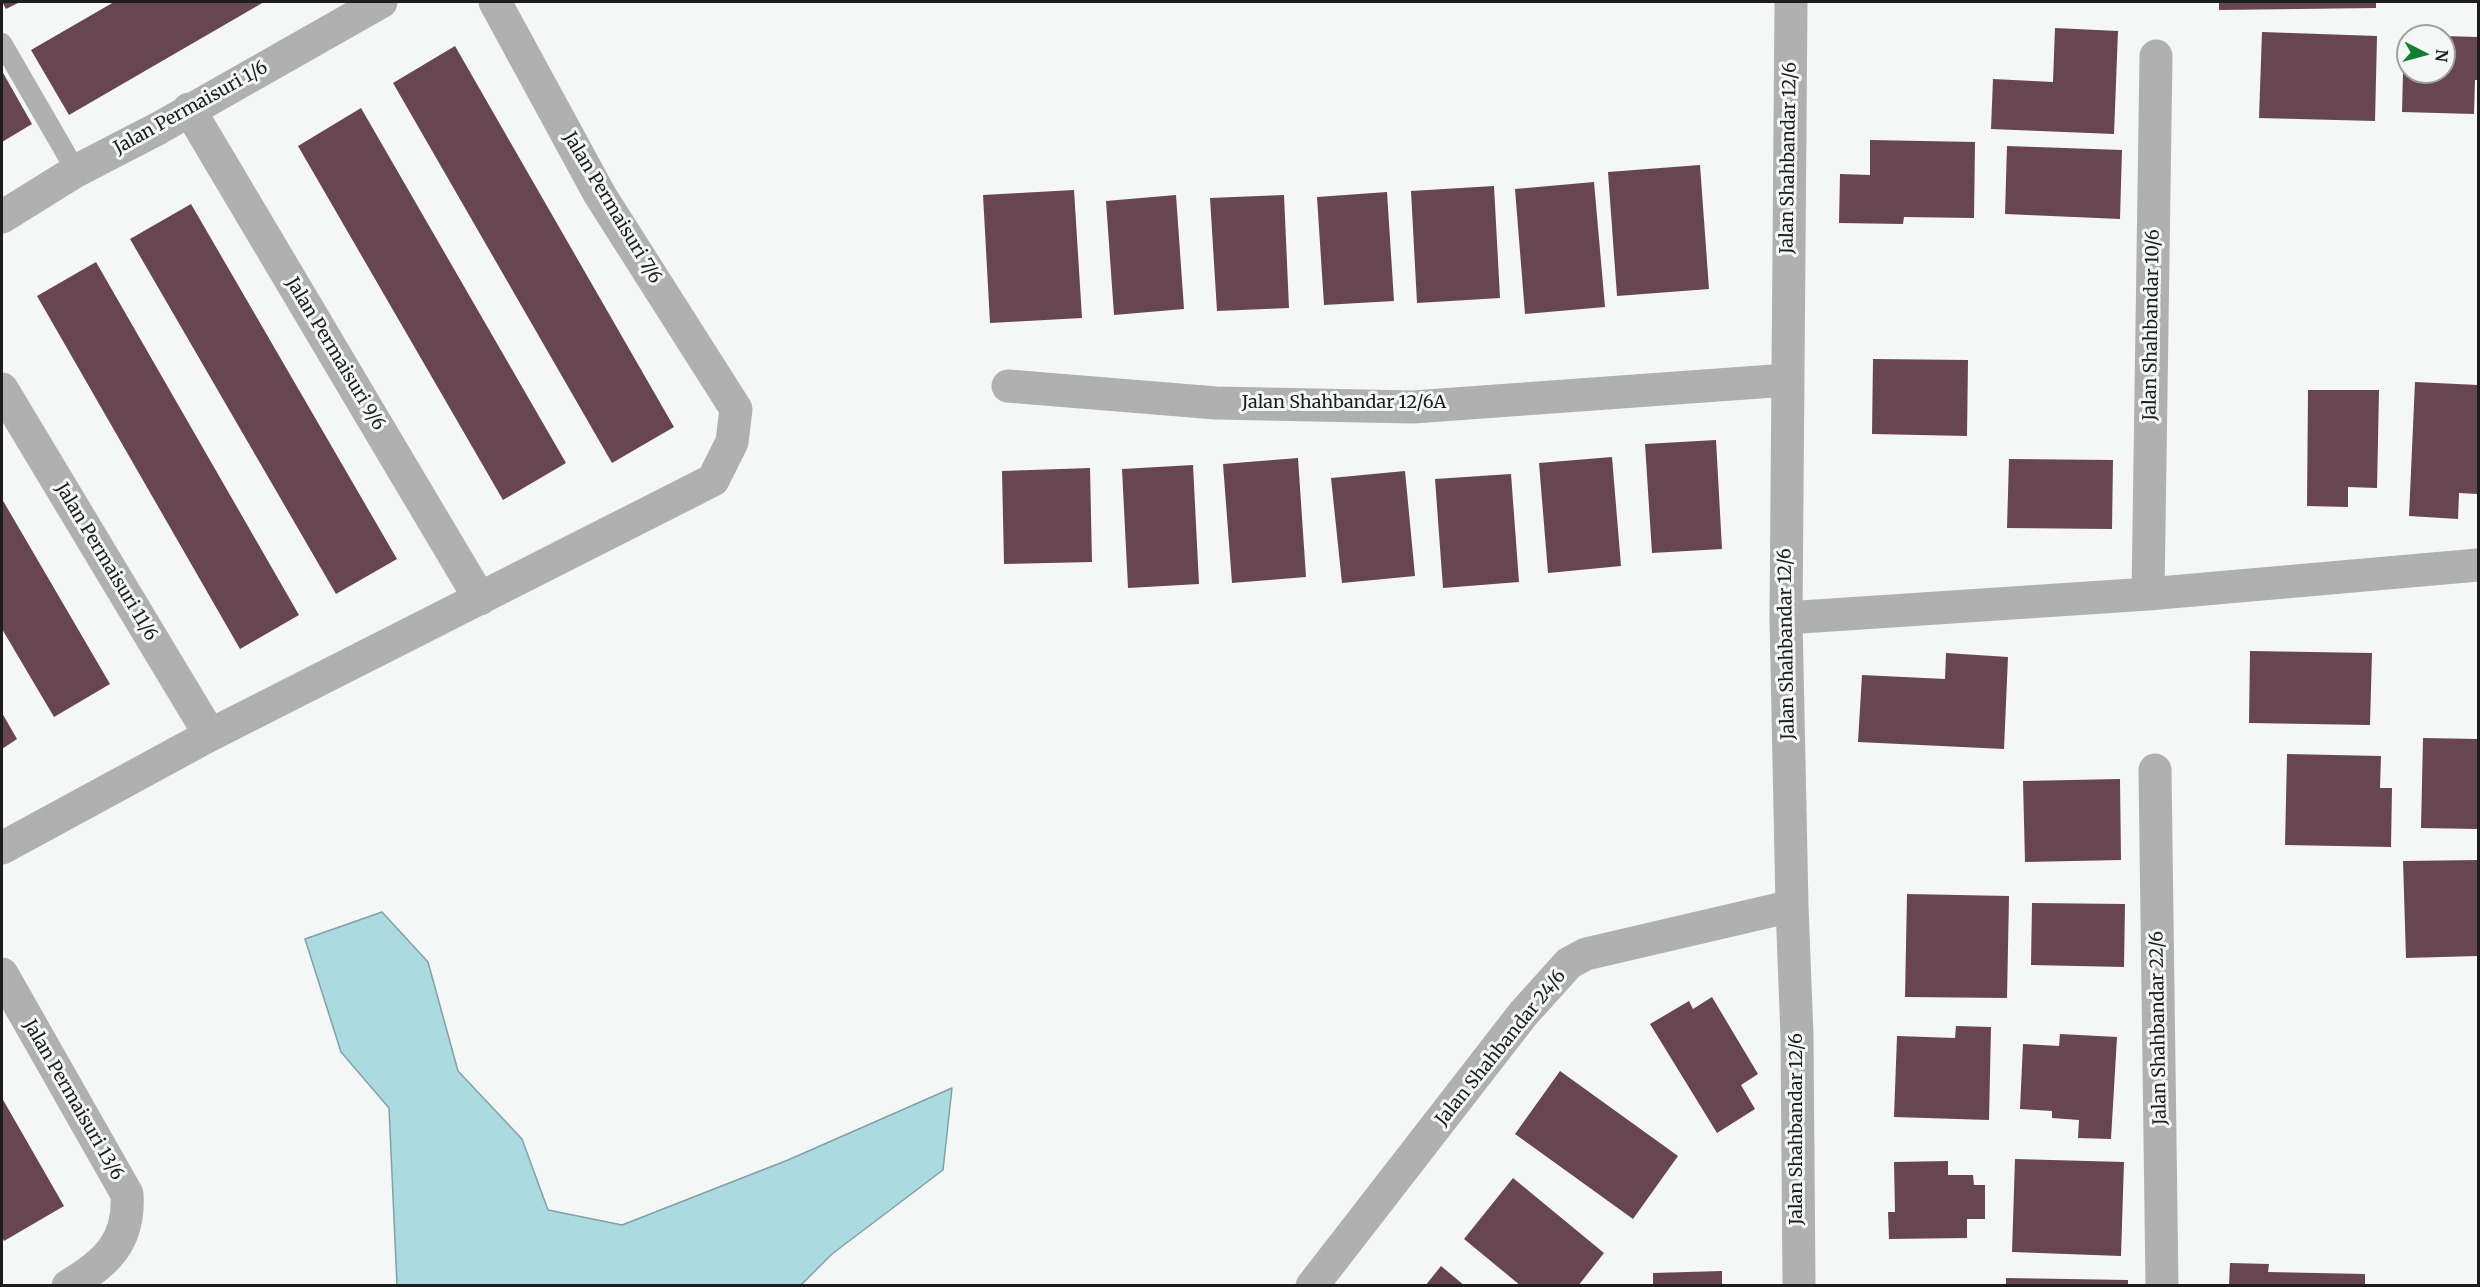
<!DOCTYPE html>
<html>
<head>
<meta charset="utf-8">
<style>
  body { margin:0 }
  #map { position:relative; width:2480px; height:1287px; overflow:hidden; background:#f5f6f6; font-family:Merriweather,serif }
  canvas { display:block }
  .frame { position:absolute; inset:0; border:3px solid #1d1d1d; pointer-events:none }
  .north { position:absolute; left:2396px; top:24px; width:60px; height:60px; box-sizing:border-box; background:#f5f6f6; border:2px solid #9f9f9f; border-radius:50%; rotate:96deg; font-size:16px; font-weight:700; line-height:24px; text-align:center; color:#1d1d1d }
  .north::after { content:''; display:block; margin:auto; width:21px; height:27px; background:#157d32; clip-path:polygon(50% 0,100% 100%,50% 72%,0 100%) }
</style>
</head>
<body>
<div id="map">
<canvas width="2480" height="1287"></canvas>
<div class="frame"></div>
<div class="north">N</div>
</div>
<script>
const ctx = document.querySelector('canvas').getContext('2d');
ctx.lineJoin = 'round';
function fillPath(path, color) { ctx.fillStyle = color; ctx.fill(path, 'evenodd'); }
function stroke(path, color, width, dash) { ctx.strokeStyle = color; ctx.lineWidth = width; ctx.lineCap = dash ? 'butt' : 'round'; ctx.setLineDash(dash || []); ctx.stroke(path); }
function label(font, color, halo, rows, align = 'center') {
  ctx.font = font + ' Merriweather,serif'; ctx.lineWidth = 6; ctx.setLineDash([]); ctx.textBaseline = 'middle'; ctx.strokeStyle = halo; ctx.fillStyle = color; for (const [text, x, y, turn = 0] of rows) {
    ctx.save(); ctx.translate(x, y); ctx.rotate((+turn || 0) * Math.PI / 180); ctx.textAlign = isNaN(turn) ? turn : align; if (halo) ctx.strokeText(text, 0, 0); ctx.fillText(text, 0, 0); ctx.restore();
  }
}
const water = new Path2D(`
  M382 912 428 962 458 1071 522 1139 548 1210 622 1225 788 1160 952 1088 943 1170 832 1254 801 1285H397L389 1108 341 1052 305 939Z`);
const building = new Path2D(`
  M2 2H20L6 9Z
  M114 2H264L69 115 31 50Z
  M2219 2H2376V8L2219 10Z
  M2055 28 2118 31 2114 134 1991 129 1993 79 2053 82Z
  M2262 32 2377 36 2375 121 2259 118Z
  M2404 34 2408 35V72H2444V36L2478 37V80H2475L2474 114 2402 112Z
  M455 46 674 427 612 463 393 83Z
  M2 71 32 124 2 142Z
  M361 108 566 463 503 500 298 146Z
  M1870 140 1975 142 1974 218 1904 217 1903 224 1839 223 1840 174 1870 175Z
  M2007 146 2122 150 2120 219 2005 214Z
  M1700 165 1709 289 1617 296 1608 172Z
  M1594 182 1605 307 1525 314 1515 189Z
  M1494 186 1500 298 1417 303 1411 191Z
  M1074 190 1082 318 990 323 983 195Z
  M1387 192 1394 301 1324 305 1317 197Z
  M1176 195 1184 309 1114 315 1106 201Z
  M1284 195 1289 308 1217 311 1210 198Z
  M191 204 397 559 336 594 130 239Z
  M96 262 299 615 240 649 37 296Z
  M1873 359 1968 360 1967 436 1872 434Z
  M2415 382 2478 385V494L2459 493 2458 519 2409 516Z
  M2308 390H2379L2377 488 2348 487V507L2307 506Z
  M1716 440 1722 549 1652 553 1645 444Z
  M1612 457 1621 566 1548 573 1539 463Z
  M1298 458 1306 577 1232 583 1223 464Z
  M2009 459 2113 460 2112 529 2007 528Z
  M1193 465 1199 584 1128 588 1122 469Z
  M1090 468 1092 562 1004 564 1002 471Z
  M1405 471 1415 576 1342 583 1331 478Z
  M1511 474 1519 582 1443 588 1435 479Z
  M2 499 110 684 54 717 2 629Z
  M2250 651 2372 653 2370 725 2249 723Z
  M1946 653 2008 657 2004 749 1858 742 1862 675 1945 679Z
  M2 713 17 739 2 749Z
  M2423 738 2478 739V829L2421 828Z
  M2287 754 2381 756 2380 788H2392L2391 847 2285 845Z
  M2120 779 2121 860 2025 862 2023 781Z
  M2478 860V956L2406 958 2403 861Z
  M1907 894 2009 896 2007 998 1905 997Z
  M2032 903 2125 904 2124 967 2031 965Z
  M1712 997 1758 1074 1741 1085 1755 1109 1717 1133 1650 1024 1689 1001 1693 1009Z
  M1956 1026 1991 1027 1989 1120 1894 1117 1897 1036 1955 1038Z
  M2060 1034 2117 1037 2111 1139 2078 1138 2079 1120 2052 1118V1111L2020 1109 2023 1044 2059 1046Z
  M1560 1071 1678 1156 1633 1219 1515 1134Z
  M2 1098 64 1206 4 1241 2 1236Z
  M2015 1159 2124 1162 2121 1256 2012 1252Z
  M1948 1161V1175H1973L1974 1185H1985V1219H1967V1238L1889 1239 1888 1212H1895L1894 1162Z
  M1513 1178 1604 1253 1578 1286H1521L1464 1239Z
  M2230 1263 2269 1264 2268 1272 2365 1274V1286H2229Z
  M1441 1266 1465 1286H1425Z
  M1722 1271V1286H1653V1273Z
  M2006 1278 2128 1280V1286H2006Z`);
const lane = new Path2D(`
  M2 43 76 171`);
const street = new Path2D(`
  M1791 2 1786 618 1792 906 1797 1036 1799 1286
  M189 109 480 599
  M2 217 76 171 159 128 381 2
  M1008 386 1216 403 1413 407 1787 380
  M2 389 210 735
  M2148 594 2156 56
  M1786 618 2148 594 2478 565
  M2155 770 2162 1286
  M2 848 210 735 713 480 732 442 736 409 600 195 495 2
  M2 974 127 1194C130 1241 107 1263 68 1286
  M1312 1286 1523 1014 1569 963 1586 954 1792 906`);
const streetNames = [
  ["Jalan Permaisuri 1/6",191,108,-29],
  ["Jalan Shahbandar 12/6",1789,158,-89],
  ["Jalan Permaisuri 7/6",612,208,59],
  ["Jalan Shahbandar 10/6",2152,325,-89],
  ["Jalan Permaisuri 9/6",335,354,59],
  ["Jalan Shahbandar 12/6A",1344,403],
  ["Jalan Permaisuri 11/6",106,562,59],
  ["Jalan Shahbandar 12/6",1787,644,-91],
  ["Jalan Shahbandar 22/6",2159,1028,-91],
  ["Jalan Shahbandar 24/6",1501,1048,-51],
  ["Jalan Permaisuri 13/6",73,1100,60],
  ["Jalan Shahbandar 12/6",1797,1129,-90]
];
fillPath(water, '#acdae1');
stroke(water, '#81a1a6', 1.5);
fillPath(building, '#674652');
stroke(lane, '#b1b0b0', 20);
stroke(street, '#b1b0b0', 33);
label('18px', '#1d1d1d', '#f5f6f6', streetNames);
</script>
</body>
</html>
